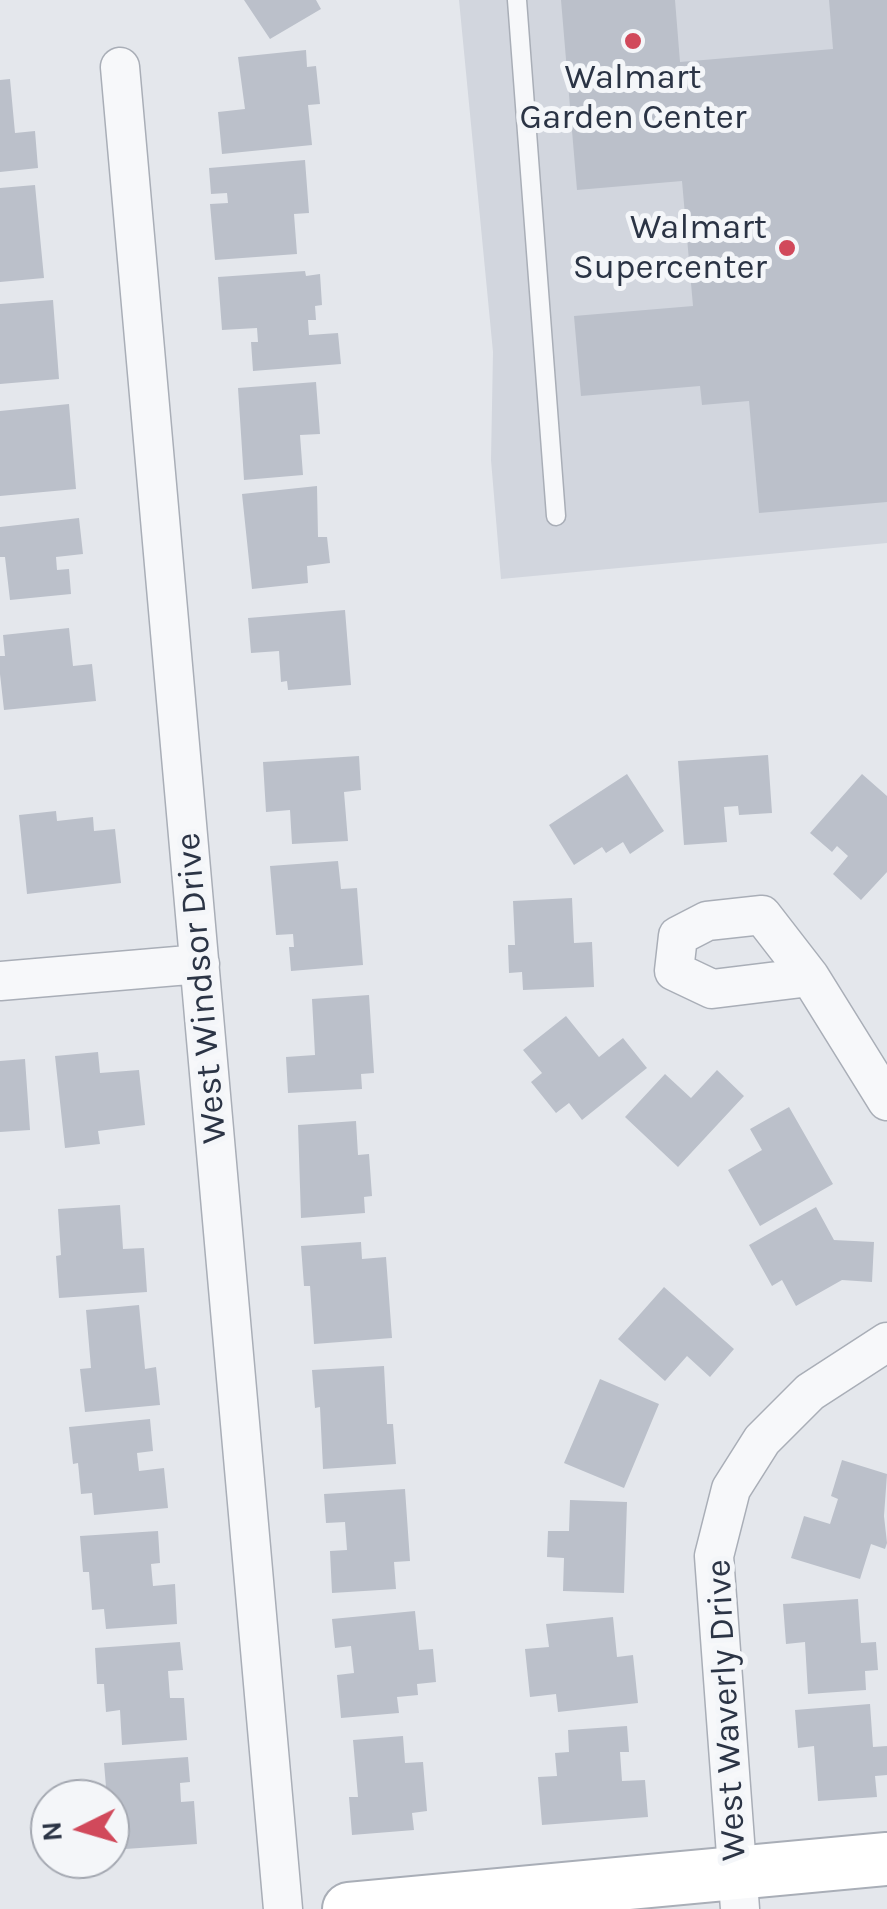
<!DOCTYPE html>
<html>
<head>
<meta charset="utf-8">
<style>
  body { margin:0 }
  #map { position:relative; width:887px; height:1909px; overflow:hidden; background:#e4e7ec; font-family:Karla,sans-serif }
  canvas { display:block }
  .north { position:absolute; left:30px; top:1779px; width:100px; height:100px; box-sizing:border-box; background:#f4f6f9; border:2px solid #a4a8b1; border-radius:50%; rotate:265deg; font-size:28px; font-weight:700; line-height:40px; text-align:center; color:#2b3445 }
  .north::after { content:''; display:block; margin:auto; width:35px; height:45px; background:#d1495b; clip-path:polygon(50% 0,100% 100%,50% 72%,0 100%) }
</style>
</head>
<body>
<div id="map">
<canvas width="887" height="1909"></canvas>
<div class="north">N</div>
</div>
<script>
const ctx = document.querySelector('canvas').getContext('2d');
ctx.lineJoin = 'round';
function fillPath(path, color) { ctx.fillStyle = color; ctx.fill(path, 'evenodd'); }
function stroke(path, color, width, dash) { ctx.strokeStyle = color; ctx.lineWidth = width; ctx.lineCap = dash ? 'butt' : 'round'; ctx.setLineDash(dash || []); ctx.stroke(path); }
function label(font, color, halo, rows, align = 'center') {
  ctx.font = font + ' Karla,sans-serif'; ctx.lineWidth = 10; ctx.setLineDash([]); ctx.textBaseline = 'middle'; ctx.strokeStyle = halo; ctx.fillStyle = color; for (const [text, x, y, turn = 0] of rows) {
    ctx.save(); ctx.translate(x, y); ctx.rotate((+turn || 0) * Math.PI / 180); ctx.textAlign = isNaN(turn) ? turn : align; if (halo) ctx.strokeText(text, 0, 0); ctx.fillText(text, 0, 0); ctx.restore();
  }
}
const built = new Path2D(`
  M459 0H887V543L501 579 491 460 493 352Z`);
const building = new Path2D(`
  M244 0H316L321 9 270 39Z
  M561 0H675L680 62 833 49 829 0H887V502L759 513 749 401 702 405 700 386 581 396 574 316 693 306 682 181 577 190Z
  M306 50 307 67 316 66 320 104 308 105 312 145 222 154 218 112 245 109 238 57Z
  M10 79 15 133 35 131 38 168 0 172V80Z
  M305 160 309 213 294 214 297 254 215 260 210 204 228 203 227 193 211 194 209 168Z
  M35 185 44 278 0 282V188Z
  M305 271 306 276 320 274 322 305 315 306 316 320H308L309 335 338 333 341 364 253 371 251 342H258L257 328 222 330 218 277Z
  M53 300 59 379 0 384V304Z
  M316 382 320 434 300 435 303 475 244 480 238 388Z
  M69 404 76 489 0 496V411Z
  M317 486 318 537H327L330 563 307 566 308 583 252 589 242 494Z
  M79 518 83 554 56 557 57 570 69 569 71 594 10 600 5 557H0V527Z
  M345 610 351 685 288 690 287 681 281 682 279 651 251 653 248 618Z
  M69 628 73 666 92 664 96 701 4 710 0 674V656H5L3 635Z
  M768 755 772 813 739 815 738 806 724 807 727 842 684 845 678 761Z
  M359 756 361 790 344 792 348 841 292 844 290 810 266 812 263 762Z
  M627 774 664 831 630 854 623 842 606 853 602 847 574 865 549 825Z
  M862 774 887 796V872L861 900 833 874 848 856 837 846 832 852 810 833Z
  M56 811 57 821 93 817 94 831 115 829 121 883 27 894 19 815Z
  M338 861 341 889 357 888 363 965 291 971 289 947H294L293 934 276 935 270 866Z
  M572 898 574 943 592 942 594 987 523 990 522 972 509 973 508 945H515L513 901Z
  M369 995 374 1073 361 1074 362 1089 288 1093 286 1057 315 1055 312 999Z
  M566 1016 599 1057 623 1038 647 1068 582 1120 569 1103 556 1113 531 1082 542 1073 523 1050Z
  M98 1052 100 1073 139 1070 145 1125 98 1131 100 1144 65 1148 55 1056Z
  M25 1059 30 1130 0 1132V1061Z
  M717 1070 744 1096 678 1167 625 1117 665 1074 691 1098Z
  M789 1107 833 1184 760 1226 728 1170 762 1150 750 1129Z
  M356 1121 358 1155 369 1154 372 1196 364 1197 365 1213 301 1218 298 1125Z
  M120 1205 123 1249 144 1248 147 1292 59 1298 56 1256 61 1255 58 1209Z
  M816 1207 834 1240 874 1242 872 1282 842 1280 796 1306 782 1280 772 1286 749 1245Z
  M361 1242 362 1259 386 1257 392 1338 314 1344 310 1286H304L301 1246Z
  M664 1287 734 1349 710 1377 687 1356 665 1381 618 1339Z
  M139 1305 145 1369 156 1367 160 1405 85 1412 80 1369 91 1368 86 1310Z
  M384 1366 387 1424H393L396 1464 323 1469 320 1407 315 1408 312 1370Z
  M600 1379 659 1404 624 1488 564 1463Z
  M150 1419 153 1451 137 1453 139 1471 164 1468 168 1508 94 1515 92 1493 81 1494 78 1463 73 1464 69 1427Z
  M842 1460 887 1474 884 1516 887 1543 885 1549 871 1544 860 1579 791 1558 804 1516 830 1524 838 1499 831 1496Z
  M405 1489 410 1561 394 1562 396 1589 332 1593 330 1551 347 1550 345 1522 326 1523 324 1494Z
  M570 1500 627 1502 624 1593 563 1591 564 1558 547 1557 548 1531H569Z
  M158 1531 160 1563 151 1564 153 1586 175 1584 177 1624 106 1629 104 1609 92 1610 89 1572H83L80 1536Z
  M858 1599 861 1643 876 1642 878 1670 865 1671 866 1690 808 1694 805 1642 786 1644 783 1604Z
  M415 1611 419 1650 433 1649 436 1682 417 1684 418 1695 397 1697 399 1713 341 1718 337 1675 354 1673 351 1646 335 1648 332 1619Z
  M613 1617 617 1657 633 1655 638 1703 558 1712 556 1694 530 1697 525 1649 549 1647 546 1624Z
  M180 1642 183 1670 168 1671 170 1698H184L187 1740 122 1745 120 1710 106 1712 104 1684H97L95 1648Z
  M870 1704 873 1747 887 1746V1775L875 1776 877 1797 818 1801 814 1746 798 1748 795 1710Z
  M627 1726 629 1752H620L622 1781 645 1780 648 1817 542 1825 538 1777 557 1776 555 1753 569 1752 568 1730Z
  M403 1736 405 1763 423 1762 427 1811 412 1813 414 1830 352 1835 349 1797H358L353 1740Z
  M188 1757 190 1782 180 1783 181 1802 194 1801 197 1844 111 1850 110 1799H107L104 1763Z`);
const lane = new Path2D(`
  M517 0 556 516`);
const street = new Path2D(`
  M120 67 283 1909
  M762 915 810 977 712 989 674 971 678 936 707 921Z
  M810 977 887 1101
  M0 981 200 964
  M740 1909 714 1556 731 1489 762 1440 810 1392 887 1342`);
const secondary = new Path2D(`
  M349 1909 887 1859`);
const markers = [
  [633,41,10,"#d1495b"],
  [787,248,10,"#d1495b"]
];
const poiNames = [
  ["Walmart",633,78],
  ["Garden Center",633,118],
  ["Walmart",767,228,"right"],
  ["Supercenter",767,268,"right"]
];
const streetNames = [
  ["West Windsor Drive",202,988,-95],
  ["West Waverly Drive",727,1710,-93]
];
fillPath(built, '#d2d6de');
fillPath(building, '#bbc0ca');
stroke(lane, '#a9aeb7', 21);
stroke(street, '#a9aeb7', 41);
stroke(secondary, '#a9aeb7', 56);
stroke(lane, '#f7f8fa', 18);
stroke(street, '#f7f8fa', 38);
stroke(secondary, '#fff', 52);
for (const [x, y, r, color] of markers) { const dot = new Path2D(); dot.arc(x, y, r, 0, 2 * Math.PI); ctx.fillStyle = color; ctx.fill(dot); stroke(dot, '#f4f6f9', 4); }
label('35px', '#2b3445', '#f4f6f9', poiNames);
label('35px', '#2b3445', '#f4f6f9', streetNames);
</script>
</body>
</html>
